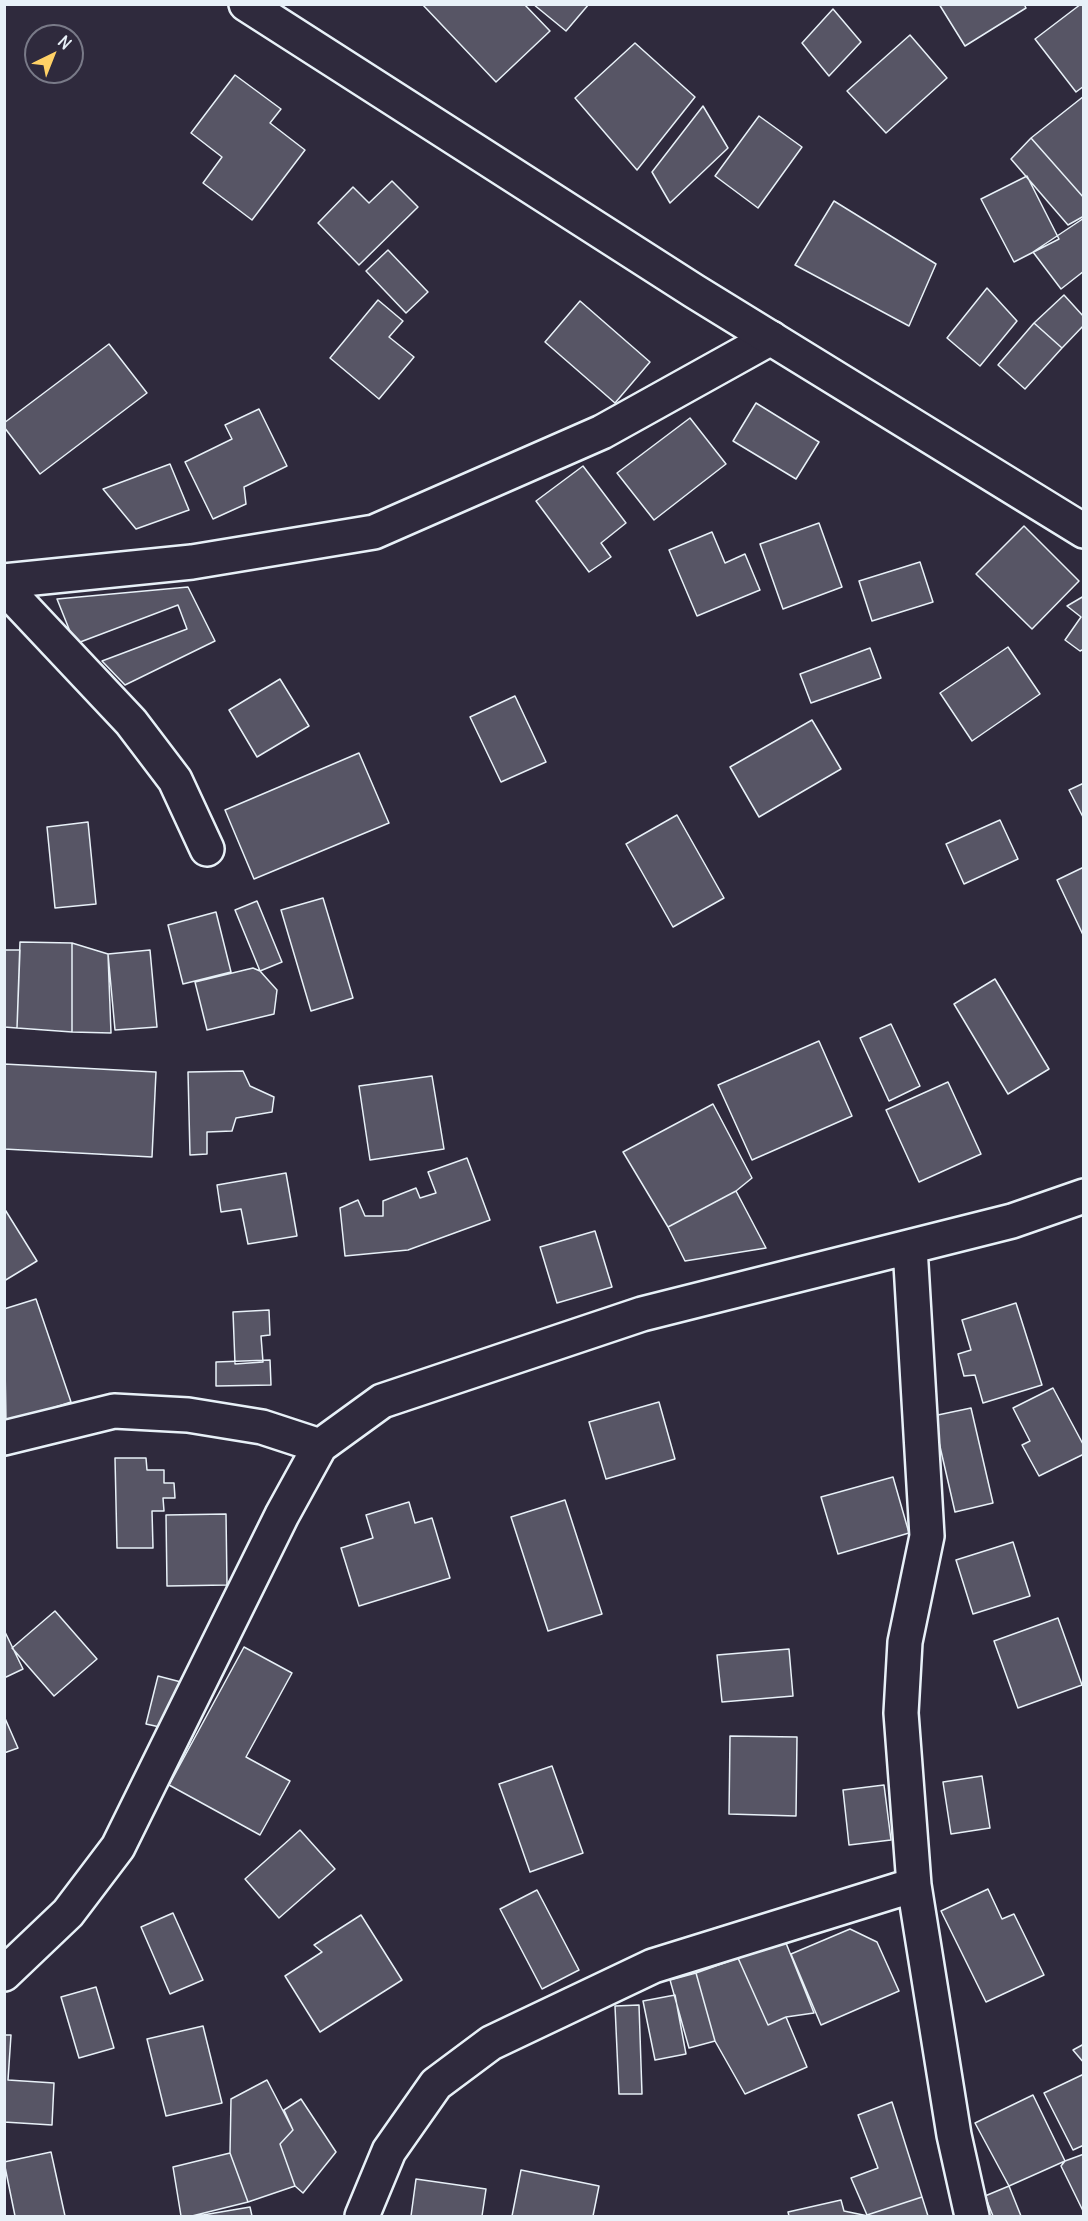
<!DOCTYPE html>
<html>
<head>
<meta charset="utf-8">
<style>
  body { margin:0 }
  #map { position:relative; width:1088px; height:2221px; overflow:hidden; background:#2f2a3d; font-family:Delius,sans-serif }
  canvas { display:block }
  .frame { position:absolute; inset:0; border:6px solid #e8f1f8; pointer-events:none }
  .north { position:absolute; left:24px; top:24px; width:60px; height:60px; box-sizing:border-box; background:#2f2a3d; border:2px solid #797a88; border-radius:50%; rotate:43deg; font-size:16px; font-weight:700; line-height:24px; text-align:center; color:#e8f1f8 }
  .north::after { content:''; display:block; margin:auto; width:21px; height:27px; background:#ffd166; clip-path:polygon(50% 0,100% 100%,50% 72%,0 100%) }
</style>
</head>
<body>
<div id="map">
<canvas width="1088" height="2221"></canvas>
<div class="frame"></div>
<div class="north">N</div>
</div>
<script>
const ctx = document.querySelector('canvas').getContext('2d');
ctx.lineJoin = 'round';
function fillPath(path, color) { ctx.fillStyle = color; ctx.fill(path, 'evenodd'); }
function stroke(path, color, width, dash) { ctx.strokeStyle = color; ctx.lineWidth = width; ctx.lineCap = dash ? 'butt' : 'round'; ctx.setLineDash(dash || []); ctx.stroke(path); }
const building = new Path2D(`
  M422 4H524L550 31 496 82Z
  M533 4H589L566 31Z
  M939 4H1024L1026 8 965 46Z
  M1081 4H1084V86L1076 92 1035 39Z
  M833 9 861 42 829 76 802 43Z
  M910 35 947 78 886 133 847 91Z
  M635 43 695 97 637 170 575 98Z
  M235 75 281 109 270 123 305 150 252 220 203 183 222 157 191 133Z
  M1084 96V198L1031 138Z
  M703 106 728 148 670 203 652 172Z
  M759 116 802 147 758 208 715 176Z
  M1031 138 1084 198V216L1068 225 1011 159Z
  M1027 176 1059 239 1014 262 981 199Z
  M392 181 418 207 359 265 318 223 353 187 369 203Z
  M834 201 936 264 909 326 795 265Z
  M1084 218V271L1061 289 1033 252Z
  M388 250 428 292 406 313 366 271Z
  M987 288 1017 321 980 366 947 338Z
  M1064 295 1084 317V325L1062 348 1034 323Z
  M378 300 403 321 389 337 414 357 379 399 330 358Z
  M580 301 650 362 615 403 545 342Z
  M1034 323 1062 348 1025 389 998 365Z
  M109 344 147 393 40 474 4 427V423Z
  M756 403 819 442 796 479 733 441Z
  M259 409 287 466 244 487 246 504 213 519 185 462 232 439 225 425Z
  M690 418 726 464 654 520 617 473Z
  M170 464 189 510 136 529 103 489Z
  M583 466 626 523 601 543 611 557 589 572 536 501Z
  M819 523 842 587 783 609 760 544Z
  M1024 526 1079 581 1032 629 976 574Z
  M712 532 725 563 745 554 760 590 697 616 669 550Z
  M920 562 933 602 872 621 859 581Z
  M188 587 215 641 125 685 102 661 187 629 178 605 75 644 57 599Z
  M1084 596V649L1080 651 1065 640 1081 617 1067 606Z
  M1008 647 1040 694 972 741 940 693Z
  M870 648 881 678 811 703 800 674Z
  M280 679 309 726 257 757 229 710Z
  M515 696 546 762 501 782 470 717Z
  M812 720 841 769 759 817 730 767Z
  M359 753 389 823 254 879 225 810Z
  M1084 783V819L1069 790Z
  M677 815 724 898 673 927 626 844Z
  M1000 820 1018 859 964 884 946 844Z
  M88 822 96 904 55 908 47 827Z
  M1084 867V937L1057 880Z
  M323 898 353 998 311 1011 281 910Z
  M257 901 282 962 260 971 235 910Z
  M216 912 231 972 183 984 168 925Z
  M20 942 72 943V1032L17 1028Z
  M72 943 108 954 111 1033 72 1032Z
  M4 950H20L17 1028 4 1027Z
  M150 950 157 1027 115 1030 108 954Z
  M253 968 260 971 277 990 274 1014 207 1030 195 982Z
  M995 979 1049 1069 1008 1094 954 1004Z
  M891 1024 920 1086 889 1101 860 1038Z
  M819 1041 852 1116 752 1160 718 1085Z
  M4 1064 156 1072 152 1157 4 1149Z
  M243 1071 250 1086 274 1097 272 1112 236 1118 232 1131 207 1132V1154L190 1155 188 1072Z
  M432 1076 444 1149 370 1160 359 1086Z
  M948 1082 981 1154 919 1182 886 1110Z
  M713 1104 752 1178 736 1191 668 1227 623 1152Z
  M467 1158 490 1220 408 1250 345 1256 340 1208 358 1200 365 1216H383V1201L416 1188 420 1198 436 1193 428 1172Z
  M286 1173 297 1236 248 1244 241 1209 221 1212 217 1185Z
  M736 1191 766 1248 685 1261 668 1227Z
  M4 1208 37 1261 4 1281Z
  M595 1231 612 1287 557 1303 540 1247Z
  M36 1299 71 1402 6 1423 4 1309Z
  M1016 1303 1042 1385 983 1403 975 1375 964 1376 958 1354 971 1350 962 1320Z
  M269 1310 270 1335 261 1336 263 1362 235 1364 233 1312Z
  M270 1360 271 1385 216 1386V1362Z
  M1053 1388 1084 1446V1454L1039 1476 1022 1445 1030 1441 1013 1408Z
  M659 1402 675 1459 606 1479 589 1422Z
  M971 1408 993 1503 955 1512 933 1416Z
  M115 1458H146L147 1470H164V1483H174L175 1498H163L164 1511H152L153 1548H117Z
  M893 1477 909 1533 838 1554 821 1497Z
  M565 1500 602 1614 548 1631 511 1517Z
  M409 1502 415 1523 432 1518 450 1578 359 1606 341 1548 373 1538 366 1515Z
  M226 1514 227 1585 167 1586 166 1515Z
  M1013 1542 1030 1596 973 1614 956 1560Z
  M55 1611 97 1659 54 1696 12 1648Z
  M1058 1618 1082 1685 1018 1708 994 1641Z
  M5 1632 23 1669 4 1678V1633Z
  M244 1647 292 1673 246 1757 290 1781 260 1835 169 1785Z
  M789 1649 793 1696 722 1702 717 1655Z
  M158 1676 181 1682 169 1729 146 1724Z
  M4 1716 18 1748 4 1753Z
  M730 1736 797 1737 796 1816 729 1814Z
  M552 1766 583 1853 530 1872 499 1784Z
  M982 1776 990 1828 951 1834 943 1782Z
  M884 1785 891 1840 849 1845 843 1790Z
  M300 1830 335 1869 279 1918 245 1879Z
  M988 1889 1002 1919 1014 1914 1044 1975 986 2002 941 1911Z
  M537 1890 579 1970 542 1989 500 1909Z
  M173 1913 203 1980 170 1994 141 1927Z
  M361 1915 402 1980 320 2032 285 1976 322 1952 314 1945Z
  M850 1929 877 1942 899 1991 821 2025 791 1954Z
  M786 1943 814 2013 786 2017 768 2025 738 1958Z
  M738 1958 768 2025 786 2017 807 2067 745 2094 715 2041 696 1973Z
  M696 1973 715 2041 689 2048 670 1980Z
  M96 1987 114 2048 79 2058 61 1997Z
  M675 1995 686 2054 655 2060 643 2001Z
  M639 2005 642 2094H619L615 2006Z
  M203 2026 222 2103 166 2116 147 2039Z
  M4 2035H11L8 2080 54 2083 52 2125 4 2122Z
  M1084 2044V2063L1073 2050Z
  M1084 2074V2145L1073 2150 1044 2093Z
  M267 2080 293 2130 280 2144 295 2186 248 2202 230 2153 231 2099Z
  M1033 2095 1065 2161 1009 2186 975 2123Z
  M301 2099 336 2152 303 2193 295 2186 280 2144 293 2130 284 2110Z
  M892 2102 922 2197 867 2215 851 2178 878 2168 858 2115Z
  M51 2152 65 2216H15L4 2162Z
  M230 2153 248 2202 192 2216H181L173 2167Z
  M1084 2154V2213L1061 2166 1065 2161Z
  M521 2170 599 2186 593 2216H512Z
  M416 2179 486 2189 482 2216H411Z
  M1009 2186 1021 2216H993L985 2196Z
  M922 2197 928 2216H868L867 2215Z
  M841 2200 844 2211 868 2216H789L788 2212Z
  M250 2207 252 2216H197Z`);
const minor = new Path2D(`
  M4 581 192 562 374 532 602 432 771 338
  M4 587 131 722 175 780 207 849
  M910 1247 927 1536 905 1642 901 1713 914 1885 954 2135 972 2216
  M4 1438 114 1411 188 1415 262 1427 320 1446
  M4 1974 68 1913 118 1847 282 1515 320 1446 382 1401 642 1314 1012 1221 1084 1196
  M362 2216 389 2151 436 2084 491 2043 653 1966 914 1885`);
const major = new Path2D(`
  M246 4 694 291 1084 531`);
fillPath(building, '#575565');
stroke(building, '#e8f1f8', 1.5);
stroke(minor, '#e8f1f8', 38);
stroke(major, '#e8f1f8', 38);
stroke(minor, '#2f2a3d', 33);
stroke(major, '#2f2a3d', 33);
</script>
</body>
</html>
